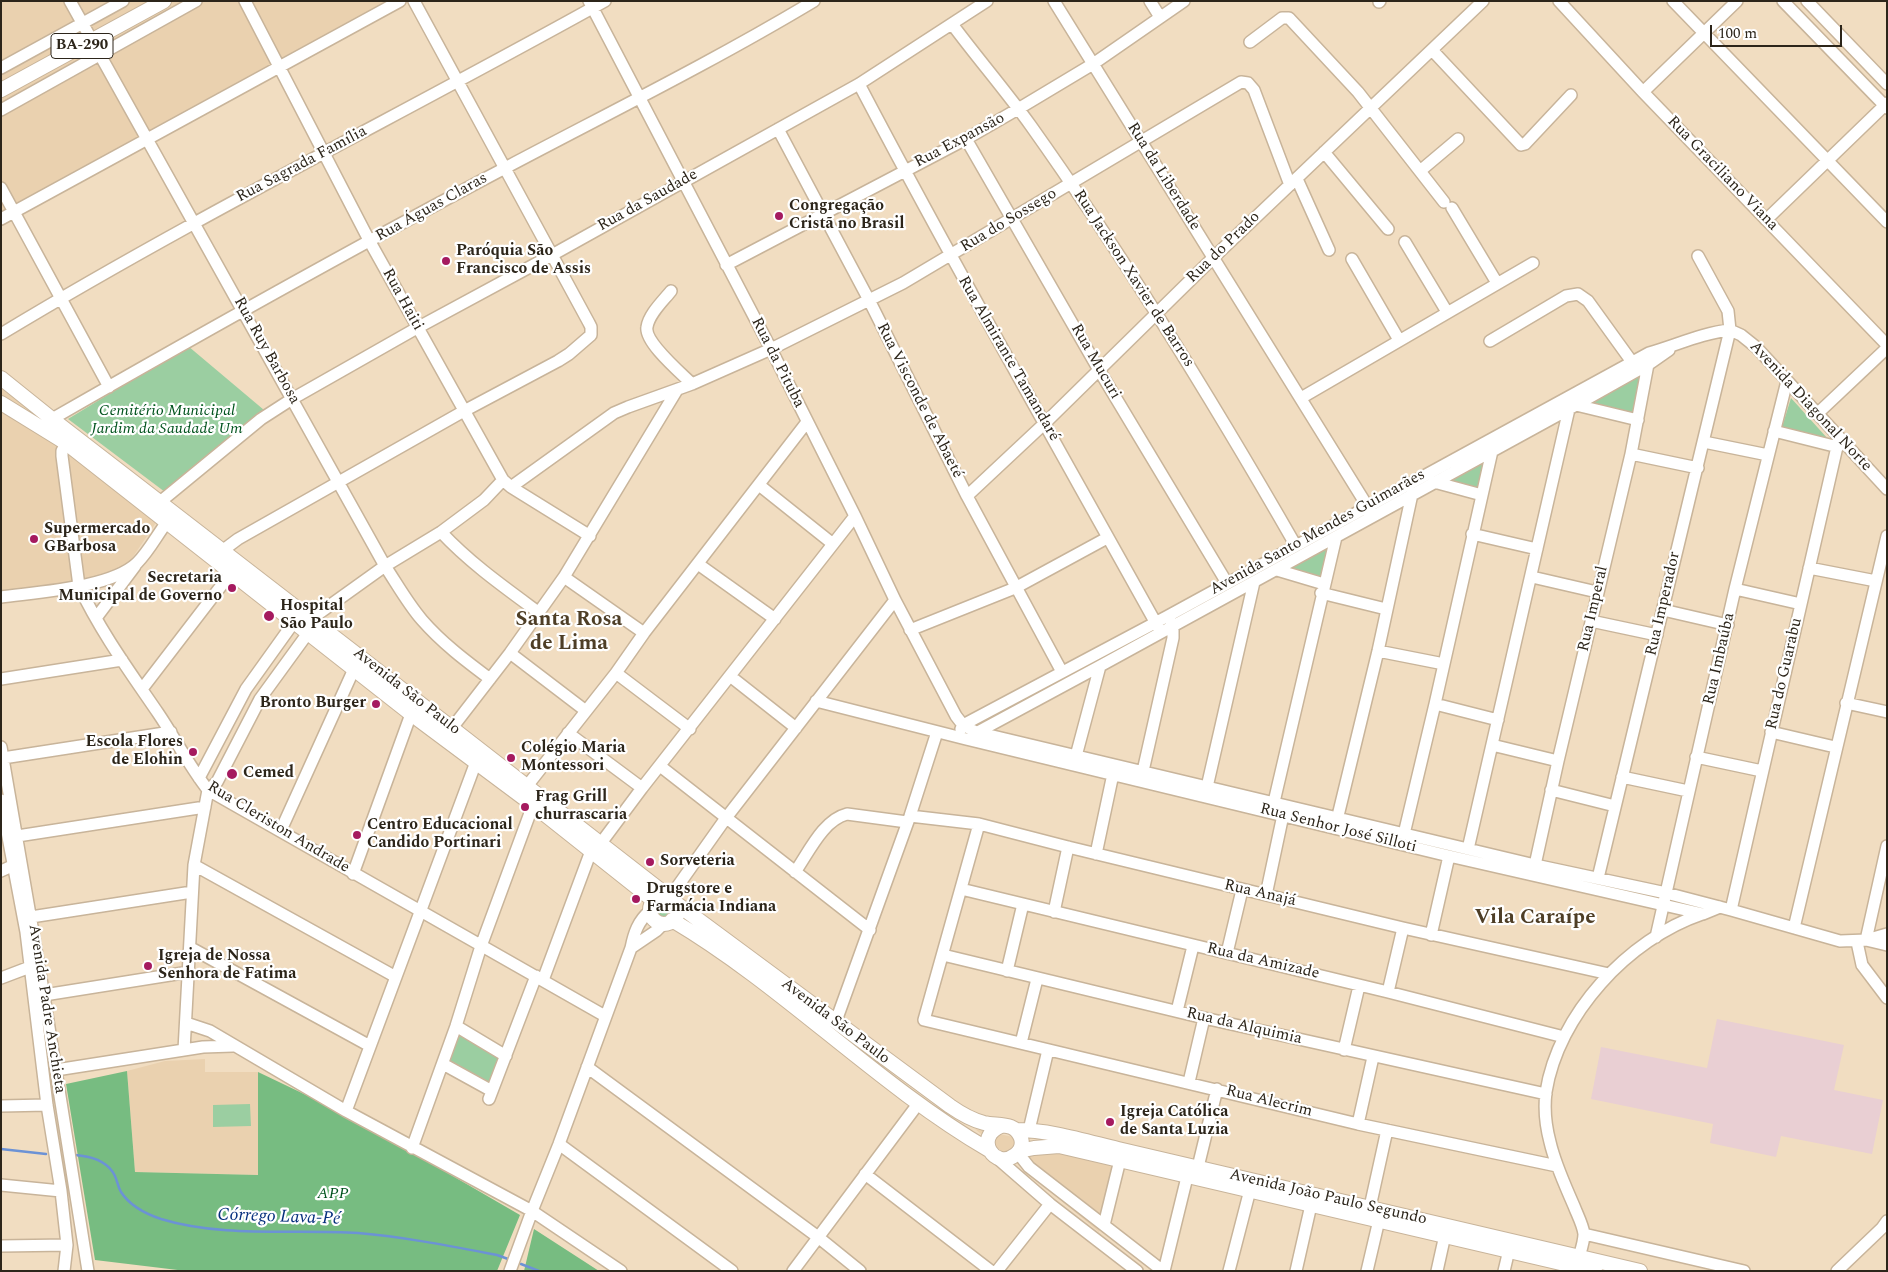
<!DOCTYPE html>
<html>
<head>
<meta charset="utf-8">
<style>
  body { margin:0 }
  #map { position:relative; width:1888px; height:1272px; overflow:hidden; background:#f1ddc1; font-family:Spectral,serif }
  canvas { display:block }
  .frame { position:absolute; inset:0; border:2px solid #2c251a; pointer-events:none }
  .scale { position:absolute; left:1710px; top:25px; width:132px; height:22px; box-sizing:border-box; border:2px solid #2c251a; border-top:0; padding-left:6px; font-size:15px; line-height:18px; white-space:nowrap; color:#2c251a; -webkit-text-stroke:4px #fff; paint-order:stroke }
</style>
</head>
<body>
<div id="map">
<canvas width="1888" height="1272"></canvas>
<div class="frame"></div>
<div class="scale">100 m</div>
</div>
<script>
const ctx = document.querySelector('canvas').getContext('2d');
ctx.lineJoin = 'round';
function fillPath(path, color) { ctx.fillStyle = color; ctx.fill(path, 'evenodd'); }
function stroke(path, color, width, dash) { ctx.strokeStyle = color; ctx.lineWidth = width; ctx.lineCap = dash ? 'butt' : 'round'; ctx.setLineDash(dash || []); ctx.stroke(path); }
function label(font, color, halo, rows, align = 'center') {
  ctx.font = font + ' Spectral,serif'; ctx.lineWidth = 4.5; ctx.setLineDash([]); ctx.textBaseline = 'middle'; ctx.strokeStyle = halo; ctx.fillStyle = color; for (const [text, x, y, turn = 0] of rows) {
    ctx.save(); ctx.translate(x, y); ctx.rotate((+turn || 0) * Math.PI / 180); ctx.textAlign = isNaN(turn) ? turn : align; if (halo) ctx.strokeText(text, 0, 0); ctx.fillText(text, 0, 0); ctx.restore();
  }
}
const built = new Path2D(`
  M1 1H394L1 220Z
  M1 388 164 511 124 570 87 582 1 595Z
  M205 1059V1072H258L259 1175 135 1172 127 1071 165 1061Z
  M975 1129 1119 1159 1099 1232Z`);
const medical = new Path2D(`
  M1717 1019 1844 1045 1834 1090 1883 1100 1872 1154 1781 1136 1776 1157 1710 1143 1713 1124 1591 1099 1601 1047 1707 1068Z`);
const green = new Path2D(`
  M188 346 264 410 165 492 68 419Z
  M1644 371 1635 416 1589 405Z
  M1791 398 1828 439 1782 427Z
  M1486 461 1479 490 1450 481Z
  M1330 545 1321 578 1289 569Z
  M662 898 671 900 676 910 675 915 660 921 653 916 654 904Z
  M460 1034 499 1057 488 1085 448 1062Z
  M250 1104 251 1126 213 1127V1105Z`);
const forest = new Path2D(`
  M127 1071 135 1172 258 1175V1072L346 1114 520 1215 497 1271H186L95 1260 66 1084Z
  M534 1229 599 1271H524Z`);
const stream = new Path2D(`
  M1 1149 46 1154
  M75 1155C89 1156 103 1159 112 1171 117 1177 117 1185 121 1192 130 1206 146 1214 161 1219 223 1238 293 1229 358 1233 405 1237 450 1246 497 1255L508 1259
  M521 1264 539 1271`);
const minor = new Path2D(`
  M70 1 385 566C397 584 408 604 422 620 442 643 466 661 490 679
  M245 1 370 242 503 480 511 487 590 536
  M589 1 771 349 855 516 895 600 956 716 963 725 976 732 1535 865 1666 893 1731 910 1840 941 1866 940 1887 934
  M1054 1 1371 512
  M1150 1 1160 17
  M1559 1 1643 92 1887 345
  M1673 1 1887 222
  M1783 1 1887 108
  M1807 1 1887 84
  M1379 2 1380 1
  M952 24C978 59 1006 91 1031 126 1127 261 1214 403 1296 546
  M1250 42 1282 18H1289L1358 92 1444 202
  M1432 50 1521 145 1525 144 1571 95
  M1 68 123 1
  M859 84C955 267 1058 447 1158 627
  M1643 92 1737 1
  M1 110 196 1
  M778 129 869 300 967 496 1062 672
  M966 139 1099 370 1227 583
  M1324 152 1388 229
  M1420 171 1458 139
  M1297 179 1329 250
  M1 188 109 387
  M1452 208 1497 283
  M1 219 400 1
  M1766 220 1887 103
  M1405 242 1447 312
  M1352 259 1399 340
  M726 265 966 139 1018 109 1093 64 1184 1
  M671 291C663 301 649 314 647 327 644 342 681 373 692 384
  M1730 330 1741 335 1756 347 1887 489
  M1 334C198 215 404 113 605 1
  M1490 341 1566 296 1578 294 1588 301 1632 362
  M1301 398 1533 263
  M1576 405 1638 420
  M1817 414 1887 348
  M52 419C202 333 353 248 507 167 609 113 714 61 814 1
  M1774 431 1838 447
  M1704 442 1768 455
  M66 443 62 451V456L79 586C100 631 130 672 158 713 175 738 189 766 208 790L605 1016
  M1631 454 1698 468
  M1434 482 1482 495
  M759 485 833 544
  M511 487 614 413 628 407 692 384 771 349 903 283 1241 82 1248 83 1254 90 1290 185
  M967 496 1045 423 1214 257 1483 1
  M160 502 261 419 292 399 417 328 552 255 859 84 987 1
  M441 532C470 563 504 587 538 612
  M1472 534 1537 549
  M222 551 238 539 464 411 558 361 569 354 591 335V327L589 323 414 1
  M698 564 775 619
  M1809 568 1876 581
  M1277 570 1324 584
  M564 577 644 633
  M1532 577 1597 592
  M1735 589 1801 604
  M1321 593 1386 609
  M1 597C37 592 111 588 137 563 149 551 157 535 167 522
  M1663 610 1728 625
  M96 618 135 566
  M311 619 385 566 441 532 484 500 503 480
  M1591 621 1657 635
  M910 630 1015 588 1107 538
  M1378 651 1444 664
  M510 653 586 711
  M616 673 690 729
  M730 676 796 728
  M1 679 122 660
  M142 689 231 573
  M816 701 966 739 1449 856 1703 914 1720 907
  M1846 703 1887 712
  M1435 704 1498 720
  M452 728 510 653 564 577 677 390
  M961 729 963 725 1168 616 1649 353C1677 345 1702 333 1730 330
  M1771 732 1835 747
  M568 733 642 788
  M974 734 1100 666 1569 409 1649 364 1669 350
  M1492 745 1558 761
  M1 747 44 996 88 1271
  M1076 756 1100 666
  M1696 757 1762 771
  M3 758 171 732
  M660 766 870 930
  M1143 771 1173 638V626L1171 622
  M1622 777 1688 791
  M199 778 246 689 294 622
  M527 786 616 673 644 633 807 422
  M1207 787 1254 582
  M208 790 217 782 260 699 308 633
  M1551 790 1615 806
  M1 800 26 932 47 1105 61 1191 67 1245 64 1271
  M1274 802 1336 537
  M910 816 979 824 1068 847 1403 928 1609 974
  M979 824 924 1020 1358 1124 1557 1166
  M1336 824 1378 651 1412 494
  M281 830 354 669
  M1404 834 1435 704 1492 451
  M11 837 205 807
  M601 843 642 788 855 516
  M1887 846 1866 940 1887 945
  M1468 849 1569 409
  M1096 854 1113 774
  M194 865 396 977
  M1535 865 1558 761 1631 454 1649 359
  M1 871 14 865
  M795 872C809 852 823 820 847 814L907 822
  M353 874 411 714
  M1598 878 1730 330 1728 311 1698 256
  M961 889 1388 992 1564 1037
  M1266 895 1283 815
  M670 897 726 818 895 600
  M1731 910 1839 438
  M1054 912 1068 847
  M31 917 192 892
  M1794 928 1887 536
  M1431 935 1449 856
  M1656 937 1735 589 1787 381
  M1857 942 1862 965 1887 998
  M191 948 370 1046
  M631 948 656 931 664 923
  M1227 953 1242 890
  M943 955 1204 1018 1546 1094
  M1007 971 1023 904
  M1 978 30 967
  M543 980 591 851
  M1388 992 1403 928
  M38 996 189 972
  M1177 1011 1193 946
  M836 1021 910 816 937 732
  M186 1023 210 1031 346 1111 532 1211 621 1271
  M456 1026 506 1056
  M1021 1043 1037 979
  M184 1050 194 865 208 790
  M1344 1050 1359 986
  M443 1064 492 1091
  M587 1067 818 1237 860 1271
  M56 1070 203 1047 233 1046
  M1189 1082 1204 1018
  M489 1099 536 976
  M1 1106 47 1105
  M346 1111 476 762
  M1358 1124 1373 1057
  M1029 1130 1048 1050
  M559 1144 732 1271
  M412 1148 456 1026 481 946 533 805
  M1018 1153 1029 1167 1163 1271
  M997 1158 1050 1204 1137 1271
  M1198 1167 1217 1089
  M865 1174 991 1271
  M1 1185 61 1191
  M1370 1207 1387 1130
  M1104 1225 1120 1160
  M1584 1234 1744 1271
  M1 1246 67 1245
  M1577 1264C1579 1255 1584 1244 1584 1234 1583 1225 1577 1214 1574 1206 1565 1185 1555 1164 1550 1142 1546 1127 1544 1108 1546 1092 1558 1015 1628 939 1702 914
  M510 1271 532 1211 559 1144 631 948C634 933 638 921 650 911
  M793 1271 918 1104
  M997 1271 1050 1204
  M1164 1271 1189 1169
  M1229 1271 1250 1190
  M1296 1271 1311 1205
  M1367 1271 1379 1220
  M1437 1271 1445 1235
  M1504 1271 1509 1250
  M1837 1271 1882 1228 1887 1221`);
const major = new Path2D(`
  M1 90 164 1
  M1 378 52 419 452 728 668 896
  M1 403 66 443 411 714 533 805 654 901
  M650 910a14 14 0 1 1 28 0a14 14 0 1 1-28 0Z
  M677 904 950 1106C960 1113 972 1120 984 1123 993 1125 1003 1124 1011 1127 1016 1129 1019 1133 1021 1138 1023 1145 1021 1151 1015 1155 995 1171 973 1137 1001 1126
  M672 920C785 987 876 1084 989 1150
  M1016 1130C1050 1130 1085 1141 1118 1149L1640 1271
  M1019 1151 1034 1148 1059 1146 1595 1271`);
const markers = [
  [779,216,5,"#a51a5f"],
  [446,261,5,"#a51a5f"],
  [34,539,5,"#a51a5f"],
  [232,588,5,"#a51a5f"],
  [269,616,6,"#a51a5f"],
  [376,704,5,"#a51a5f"],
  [193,752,5,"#a51a5f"],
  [511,758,5,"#a51a5f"],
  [232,774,6,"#a51a5f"],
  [525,807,5,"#a51a5f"],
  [357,835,5,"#a51a5f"],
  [650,862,5,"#a51a5f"],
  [636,899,5,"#a51a5f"],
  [148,966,5,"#a51a5f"],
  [1110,1122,5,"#a51a5f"]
];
const shields = [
  [82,46,62]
];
const shieldNames = [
  ["BA-290",82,46]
];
const streetNames = [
  ["Rua Expansão",960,141,-28],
  ["Rua Sagrada Família",302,165,-28],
  ["Rua Graciliano Viana",1722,174,46],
  ["Rua da Liberdade",1163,177,58],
  ["Rua da Saudade",648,201,-29],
  ["Rua Águas Claras",432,208,-29],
  ["Rua do Sossego",1009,221,-31],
  ["Rua do Prado",1224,248,-44],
  ["Rua Jackson Xavier de Barros",1133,279,57],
  ["Rua Haiti",402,300,61],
  ["Rua Ruy Barbosa",266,351,61],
  ["Rua Almirante Tamandaré",1008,359,60],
  ["Rua Mucuri",1095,362,60],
  ["Rua da Pituba",777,363,63],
  ["Rua Visconde de Abaeté",919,401,63],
  ["Avenida Diagonal Norte",1810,407,47],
  ["Avenida Santo Mendes Guimarães",1318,533,-29],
  ["Rua Imperador",1664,604,-77],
  ["Rua Imperal",1594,609,-77],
  ["Rua Imbaúba",1720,659,-77],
  ["Rua do Guarabu",1785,674,-77],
  ["Avenida São Paulo",406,692,38],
  ["Rua Cleriston Andrade",278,828,31],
  ["Rua Senhor José Silloti",1338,829,14],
  ["Rua Anajá",1260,894,13],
  ["Rua da Amizade",1263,962,13],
  ["Avenida Padre Anchieta",46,1009,81],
  ["Avenida São Paulo",835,1022,37],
  ["Rua da Alquimia",1244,1027,13],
  ["Rua Alecrim",1269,1102,14],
  ["Avenida João Paulo Segundo",1328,1198,13]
];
const poiNames = [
  ["Congregação",789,207],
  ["Cristã no Brasil",789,225],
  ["Paróquia São",456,252],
  ["Francisco de Assis",456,270],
  ["Supermercado",44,530],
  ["GBarbosa",44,548],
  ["Secretaria",222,579,"right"],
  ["Municipal de Governo",222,597,"right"],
  ["Hospital",280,607],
  ["São Paulo",280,625],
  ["Bronto Burger",366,704,"right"],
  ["Escola Flores",183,743,"right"],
  ["de Elohin",183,761,"right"],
  ["Colégio Maria",521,749],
  ["Montessori",521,767],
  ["Cemed",243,774],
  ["Frag Grill",535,798],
  ["churrascaria",535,816],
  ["Centro Educacional",367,826],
  ["Candido Portinari",367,844],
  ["Sorveteria",660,862],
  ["Drugstore e",646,890],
  ["Farmácia Indiana",646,908],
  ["Igreja de Nossa",158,957],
  ["Senhora de Fatima",158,975],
  ["Igreja Católica",1120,1113],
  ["de Santa Luzia",1120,1131]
];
const parkNames = [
  ["Cemitério Municipal",167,412],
  ["Jardim da Saudade Um",167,430],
  ["APP",333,1195]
];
const waterNames = [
  ["Córrego Lava-Pé",279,1218,2]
];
const districtNames = [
  ["Santa Rosa",569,621],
  ["de Lima",569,645],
  ["Vila Caraípe",1535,919]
];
fillPath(built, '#ead1af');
fillPath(medical, '#e9cfd3');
fillPath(green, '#9bcea1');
fillPath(forest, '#77bc81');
stroke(stream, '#6c92d5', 2.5);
stroke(minor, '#c8b49a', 14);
stroke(major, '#c8b49a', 16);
stroke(minor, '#fff', 11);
stroke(major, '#fff', 14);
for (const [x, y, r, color] of markers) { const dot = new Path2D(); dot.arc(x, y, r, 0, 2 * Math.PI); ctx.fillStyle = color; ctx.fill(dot); stroke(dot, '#fff', 2); }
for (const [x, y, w] of shields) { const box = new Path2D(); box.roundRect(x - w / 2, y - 12.5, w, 25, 4); ctx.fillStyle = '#fff'; ctx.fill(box); stroke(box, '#2c251a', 1); }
label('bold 15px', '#2c251a', null, shieldNames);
label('16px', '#2c251a', '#fff', streetNames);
label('bold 16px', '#2c251a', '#fff', poiNames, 'left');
label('italic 16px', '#00531d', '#fff', parkNames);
label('italic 18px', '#062f7d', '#fff', waterNames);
label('bold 21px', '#4e3e26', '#fff', districtNames);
</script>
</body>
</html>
